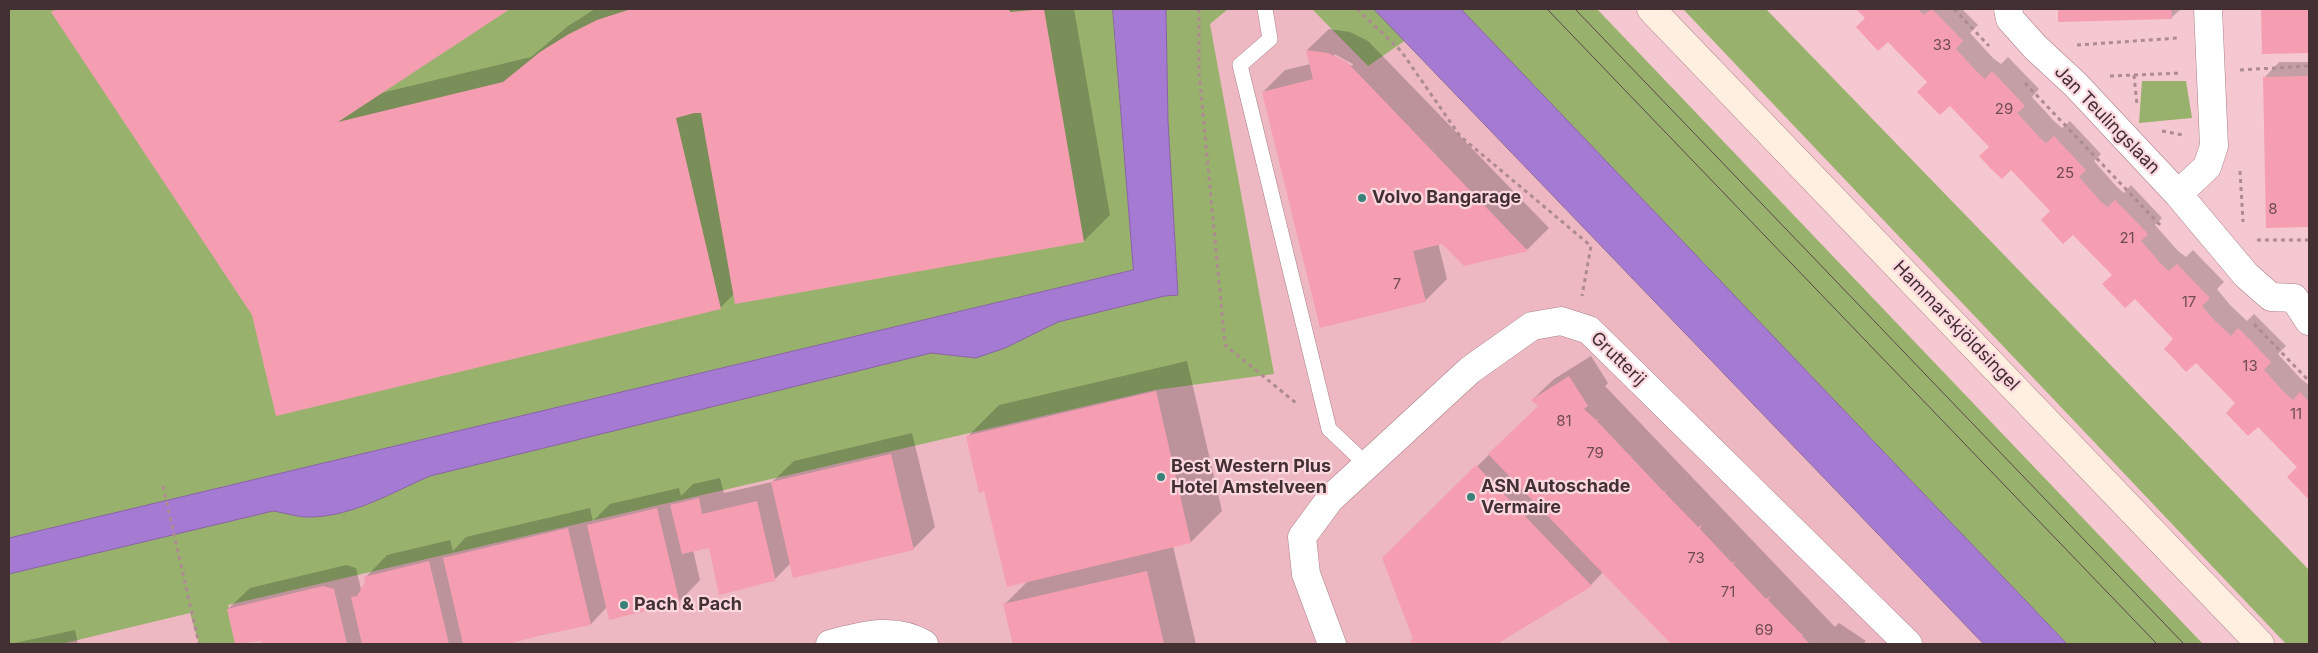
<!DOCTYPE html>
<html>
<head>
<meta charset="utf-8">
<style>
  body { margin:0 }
  #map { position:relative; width:2318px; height:653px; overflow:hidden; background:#f5c7d0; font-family:Inter,sans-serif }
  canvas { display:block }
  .frame { position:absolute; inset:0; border:10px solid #423033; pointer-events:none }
</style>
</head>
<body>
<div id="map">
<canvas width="2318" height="653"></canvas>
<div class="frame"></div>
</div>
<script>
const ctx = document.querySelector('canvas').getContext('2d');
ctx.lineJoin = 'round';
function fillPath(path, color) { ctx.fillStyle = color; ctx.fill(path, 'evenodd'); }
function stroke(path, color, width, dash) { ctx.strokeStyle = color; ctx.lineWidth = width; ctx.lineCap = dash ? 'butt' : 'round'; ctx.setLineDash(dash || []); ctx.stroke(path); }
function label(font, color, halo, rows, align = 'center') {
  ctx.font = font + ' Inter,sans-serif'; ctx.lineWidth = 4.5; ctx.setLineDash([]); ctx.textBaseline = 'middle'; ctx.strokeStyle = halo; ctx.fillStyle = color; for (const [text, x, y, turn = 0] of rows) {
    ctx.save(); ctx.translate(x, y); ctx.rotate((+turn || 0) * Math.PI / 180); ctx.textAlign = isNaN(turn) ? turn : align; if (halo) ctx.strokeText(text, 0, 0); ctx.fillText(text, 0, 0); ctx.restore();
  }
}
const built = new Path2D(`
  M1140 9H1504L2032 644H9V522L1149 277Z`);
const green = new Path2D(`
  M9 9H1113L1133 270 9 538Z
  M1166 9H1228L1210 24 1274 374 1155 390 228 605 238 644H199L190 613 61 644H9V574L273 511C286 513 300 518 312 517 353 516 393 492 430 476L931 353 976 358 1005 348 1058 322 1165 296 1178 295 1168 121Z
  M1312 9H1376L1406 40 1368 66Z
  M1461 9H1597L2203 644H2067Z
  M1683 9H1766L2309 570V644H2286Z
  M2142 81H2186L2192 118 2139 123Z`);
const water = new Path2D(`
  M1113 9H1166L1168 121 1178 295 1165 296 1058 322 1005 348 976 358 931 353 430 476C393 492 353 516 312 517 300 518 286 513 273 511L9 574V538L1133 270Z
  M1374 9H1461L2067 644H1984Z`);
const shadow = new Path2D(`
  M56 9H507L381 93 531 57 568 26 595 9H1074L1110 215 1084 241 736 302 734 294 720 308 253 315 53 13Z
  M1858 9H1962L1978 25 1970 33 1993 58 2001 64 2008 57 2039 89 2032 97 2055 122 2062 128 2070 121 2101 154 2094 161 2117 187 2124 193 2131 185 2162 218 2155 225 2178 251 2186 257 2193 250 2224 282 2217 289 2230 305 2247 321 2254 314 2286 346 2278 354 2301 379 2309 385V498L2289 477 2298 468Z
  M2059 9H2181L2171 18 2059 21Z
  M2262 9H2309V52L2263 53Z
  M1329 29 1350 32 1368 41 1549 228 1528 249 1464 265 1443 242 1438 243 1447 279 1425 301 1263 92 1285 70 1311 64 1307 50ZM1334 54 1353 64 1352 66 1334 57Z
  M2279 62H2309V226L2268 227 2264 78Z
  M1591 356 1608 383 1605 386 1835 627 1839 623 1866 641 1863 644H1673L1603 572 1591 585 1495 644H1413L1412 640 1414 638 1383 558 1540 405 1532 400 1554 379Z
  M1187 361 1222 511 1191 542 1173 546 1196 644H1013L1004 605 1028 581 985 490 968 436 999 405Z
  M912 433 935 527 913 549 791 563 775 579 710 546 693 550 700 580 679 602 607 607 591 624 500 644H263L262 640 237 644 228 609 250 588 346 565 356 568 361 589 367 582 366 577 387 555 450 540 453 551 466 537 590 508 593 521 610 504 679 488 681 496 693 484 720 478 724 493 772 482 794 461Z
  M75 630 78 644H10Z`);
const building = new Path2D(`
  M57 9H510L338 122 503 82 540 52 569 34 597 20 631 9H1009L1010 12 1044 9 1084 242 735 304 701 113H694L676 118 721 309 276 416 252 315 51 12Z
  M1856 9H1918L1923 15 1932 9 1963 41 1956 49 1978 73 1985 79 1992 71 2025 106 2017 113 2040 138 2046 143 2054 136 2086 170 2079 177 2101 202 2108 207 2115 200 2148 234 2141 241 2163 266 2169 271 2177 264 2210 298 2202 306 2215 321 2231 336 2238 328 2255 345 2271 362 2264 370 2286 394 2293 400 2300 392 2309 402V500L2287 477 2297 467 2258 427 2248 436 2226 413 2235 403 2196 363 2186 372 2175 360 2164 349 2173 339 2135 299 2125 308 2102 284 2112 275 2073 235 2063 244 2041 220 2050 211 2011 170 2002 179 1990 168 1979 156 1989 147 1950 106 1940 115 1917 92 1927 82 1888 42 1878 51 1856 27 1865 18Z
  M2058 9H2171L2172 19 2058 22Z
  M2261 9H2309V53L2262 54Z
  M1306 50 1328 53 1347 62 1528 251 1464 266 1442 244 1413 251 1426 302 1320 328 1262 92 1313 79Z
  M2309 76V227L2266 228 2263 77Z
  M1569 376 1588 406 1584 409 1596 420 1599 419 1597 421 1630 456 1631 455V457L1664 492 1667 490 1665 493 1698 527 1702 525 1700 529 1732 563 1736 561 1733 564 1766 599 1771 596 1768 600 1801 634 1803 633 1802 636 1810 644H1671L1488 454 1538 406 1531 400Z
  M1156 391 1191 543 1007 587 984 491 979 493 966 436Z
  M891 454 914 550 793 578 771 482Z
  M1476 465 1592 586 1497 644H1412L1410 640 1413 639 1382 558Z
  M699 498 702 514 757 501 776 582 774 581 719 595 709 548 682 554 670 505Z
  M657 508 680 604 679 608 677 603 609 620 587 525Z
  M568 528 591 625 541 635 509 644H463L443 558Z
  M429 561 449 644H362L351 597 357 596 365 582 364 577Z
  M1147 571 1164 644H1013L1003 604Z
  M323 586 334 589 347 644H261V641L235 644 227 609Z`);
const path = new Path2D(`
  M1199 9V72L1225 345 1296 403
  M1357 9 1401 51 1460 136 1591 246 1582 296
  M1954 9 1989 46
  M2077 45 2178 38
  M2240 70 2309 66
  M2134 75 2137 105
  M2110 76 2181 73
  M2025 83 2162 227
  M2162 131 2183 135
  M2240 171 2243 222
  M2257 240H2309
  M2254 324 2309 381
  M163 486 199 644`);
const lane = new Path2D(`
  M1265 9 1270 39 1240 65 1329 429 1367 465`);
const street = new Path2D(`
  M2008 9 2010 19 2035 47 2076 85 2178 194 2246 275 2271 297 2294 298 2309 321
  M2178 194 2207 167 2214 146 2208 9
  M830 644C862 636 894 626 924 644
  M1332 644 1306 574 1302 537 1330 499 1470 370 1532 326 1561 321 1589 330 1908 644`);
const secondary = new Path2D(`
  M1651 9 2260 644`);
const tram = new Path2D(`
  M1547 9 2157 644
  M1575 9 2184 644`);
const markers = [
  [1362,198,5,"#3a8179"],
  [1161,477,5,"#3a8179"],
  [1471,497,5,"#3a8179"],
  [624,605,5,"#3a8179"]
];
const numberNames = [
  ["33",1942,45],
  ["29",2004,109],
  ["25",2065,173],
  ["8",2273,209],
  ["21",2127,238],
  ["7",1397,284],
  ["17",2189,302],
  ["13",2250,366],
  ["11",2296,414],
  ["81",1564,421],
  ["79",1595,453],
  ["73",1696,558],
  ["71",1728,592],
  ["69",1764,630]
];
const streetNames = [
  ["Jan Teulingslaan",2107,120,46],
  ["Hammarskjöldsingel",1956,326,46],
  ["Grutterij",1618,359,44]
];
const poiNames = [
  ["Volvo Bangarage",1372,198],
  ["Best Western Plus",1171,467],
  ["Hotel Amstelveen",1171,488],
  ["ASN Autoschade",1481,487],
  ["Vermaire",1481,508],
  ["Pach & Pach",634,605]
];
fillPath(built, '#edb8c2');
fillPath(green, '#98b26e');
fillPath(water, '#a57ad2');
stroke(water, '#8764a2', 1);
fillPath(shadow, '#0003');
fillPath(building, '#f69eb1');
stroke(lane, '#ab8189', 16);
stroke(street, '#ab8189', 29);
stroke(secondary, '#ab8189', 29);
stroke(path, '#ae8b91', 3, [4, 4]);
stroke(lane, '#fff', 15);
stroke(street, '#fff', 28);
stroke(secondary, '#feefe0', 28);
stroke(tram, '#5b4549', 1);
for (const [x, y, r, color] of markers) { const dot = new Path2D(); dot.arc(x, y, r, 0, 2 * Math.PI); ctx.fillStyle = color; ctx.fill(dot); stroke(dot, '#fcd7de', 2); }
label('15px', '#6f4c52', null, numberNames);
label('18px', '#423033', '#fcd7de', streetNames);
label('bold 18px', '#423033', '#fcd7de', poiNames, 'left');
</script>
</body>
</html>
